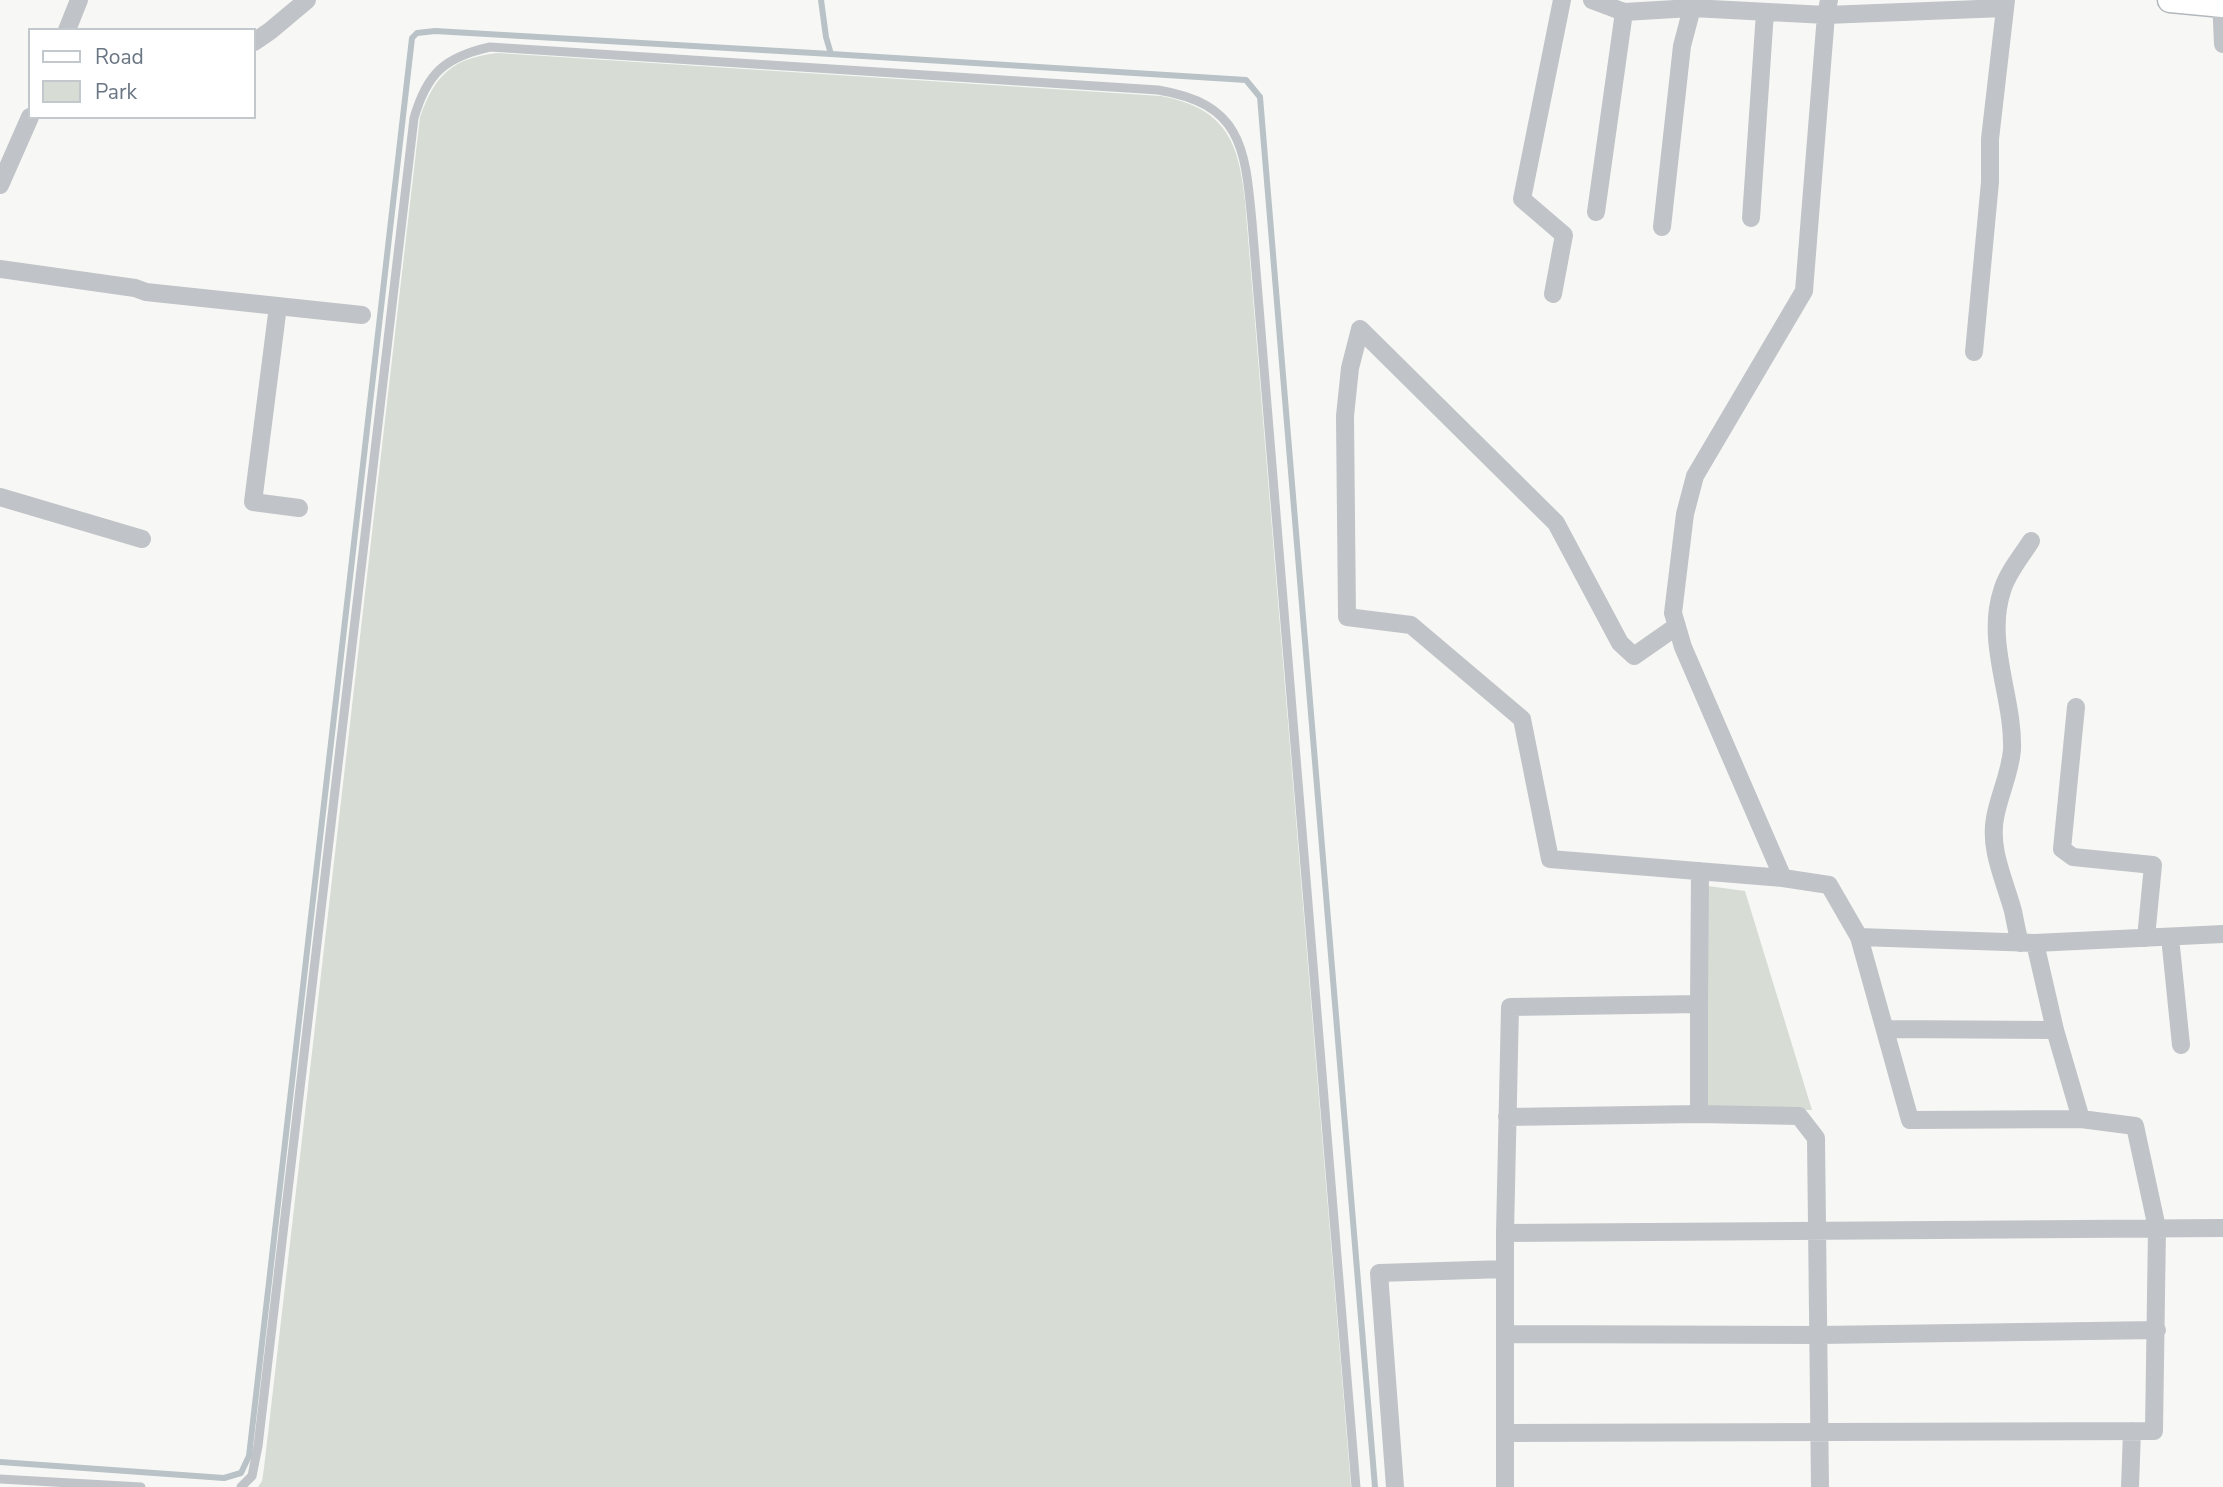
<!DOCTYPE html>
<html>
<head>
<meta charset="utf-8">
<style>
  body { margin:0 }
  #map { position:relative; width:2223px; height:1487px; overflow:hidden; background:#f7f8f5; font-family:"Nunito Sans",sans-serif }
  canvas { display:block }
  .legend { position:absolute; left:28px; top:28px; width:228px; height:91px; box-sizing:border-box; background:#fff; border:2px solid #c3c8cd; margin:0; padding:9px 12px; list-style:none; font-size:21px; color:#6a7683 }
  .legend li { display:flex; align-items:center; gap:14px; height:35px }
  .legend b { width:35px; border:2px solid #c3c8cd }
</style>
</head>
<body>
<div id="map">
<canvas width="2223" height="1487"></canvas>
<ul class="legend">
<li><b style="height:9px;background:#fff"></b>Road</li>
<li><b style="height:19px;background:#d7dcd5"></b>Park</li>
</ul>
</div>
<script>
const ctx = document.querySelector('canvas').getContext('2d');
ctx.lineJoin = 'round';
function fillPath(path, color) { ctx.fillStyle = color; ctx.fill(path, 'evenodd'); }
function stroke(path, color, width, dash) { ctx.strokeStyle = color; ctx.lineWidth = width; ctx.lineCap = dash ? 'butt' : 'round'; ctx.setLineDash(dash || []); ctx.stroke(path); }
const green = new Path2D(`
  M498 53 1161 96C1225 108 1239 141 1245 201L1351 1487H258L262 1481 264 1468 420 117C435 75 452 58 498 53Z
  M1708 886 1745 891 1812 1110 1708 1107Z`);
const stream = new Path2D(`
  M821 0 826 37 831 54
  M0 1462 224 1478 241 1473 249 1456 412 38 417 33 435 31 831 54 1246 80 1260 97 1375 1487`);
const lane = new Path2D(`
  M0 1479 141 1487
  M241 1487 252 1476 258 1446 414 118C427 73 445 57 490 47L1158 90C1243 104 1245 149 1252 222L1356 1487`);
const street = new Path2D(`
  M1592 0 1624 12 1692 8 1826 15 2004 8
  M2221 0 2223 44
  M67 30 79 0
  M254 42 270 31 307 0
  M0 185 30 117
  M1596 212 1624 12
  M1751 218 1765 12
  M1662 227 1682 46 1692 8
  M0 269 135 288 146 292 362 315
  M1553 294 1564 235 1522 199 1562 0
  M278 306 253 502 299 508
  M1360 329 1350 368 1345 416 1347 617 1411 625 1522 719 1550 859 1783 878 1829 885 1859 937 1910 1120 2081 1119 2135 1126 2157 1228 2154 1431 1506 1433
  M1360 329 1556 523 1620 643 1634 656 1677 626
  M1974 352 1990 182V139L2006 0
  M0 497 142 539
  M2076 707 2062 849 2073 857 2153 865 2146 938
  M1783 878 1683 647 1673 613 1685 514 1695 476 1804 291 1826 15 1829 0
  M1859 937 2035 943 2223 934
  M2170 937 2181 1045
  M2020 943C2017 932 2015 921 2013 911 2005 881 1989 850 1995 818 1999 795 2010 774 2012 750 2014 698 1985 643 2002 591 2007 573 2021 557 2031 541
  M2035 943 2055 1030 2081 1119
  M1885 1029 2055 1030
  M1699 1114V1004
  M1507 1117 1699 1114 1799 1116 1816 1138 1820 1487
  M1505 1233 2223 1228
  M1506 1334 1820 1335 2157 1330
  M1395 1487 1379 1273 1505 1269
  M1505 1487V1233L1510 1007 1699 1004 1700 871
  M2130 1487 2132 1431`);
const secondary = new Path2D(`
  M2170 0 2223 5`);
fillPath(green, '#d7dcd5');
stroke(stream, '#b9c2c7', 6);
stroke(secondary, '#b2b7bb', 27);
stroke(lane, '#c0c3c7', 9);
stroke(street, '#c0c3c7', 18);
stroke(secondary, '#fff', 24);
</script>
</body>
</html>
